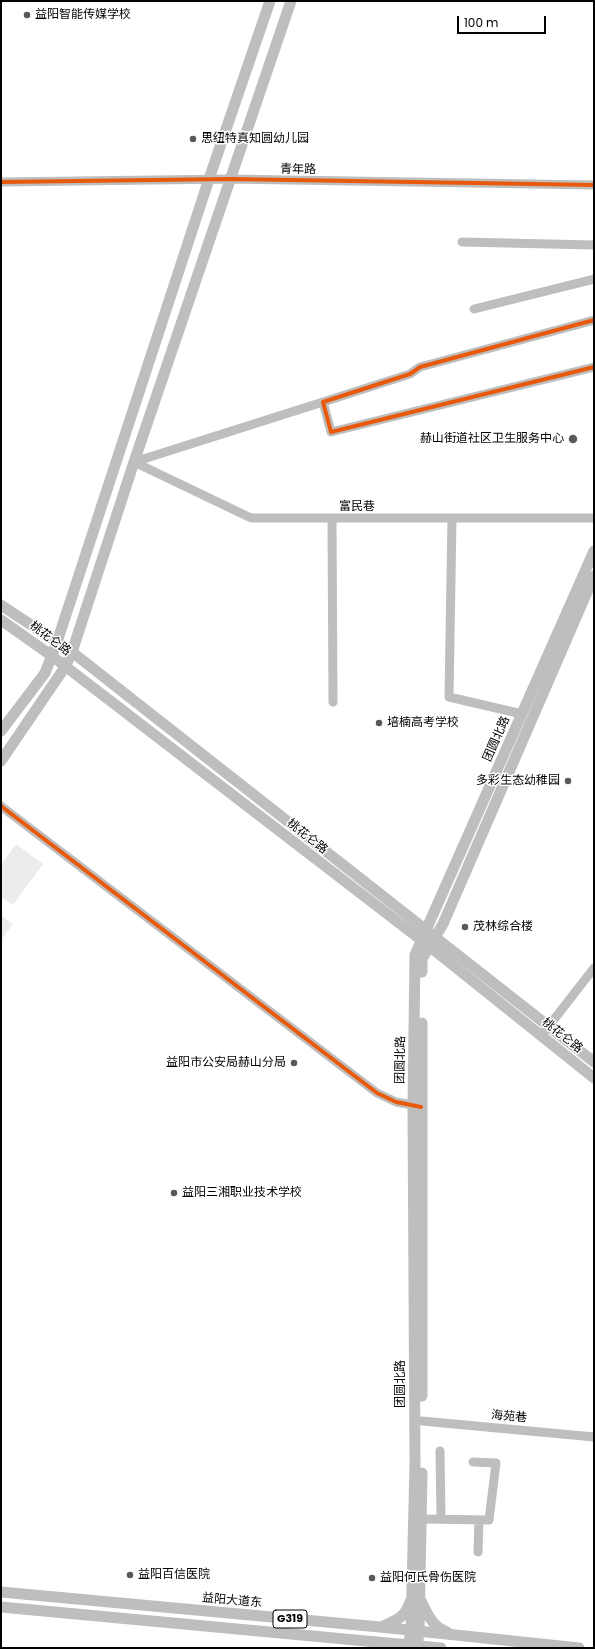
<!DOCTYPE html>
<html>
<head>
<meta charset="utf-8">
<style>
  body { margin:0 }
  #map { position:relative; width:595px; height:1649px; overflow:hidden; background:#fff; font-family:Poppins,sans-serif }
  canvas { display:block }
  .frame { position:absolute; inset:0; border:2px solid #000; pointer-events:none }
  .scale { position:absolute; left:457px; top:16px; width:89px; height:18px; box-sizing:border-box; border:2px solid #000; border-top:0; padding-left:5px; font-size:12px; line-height:14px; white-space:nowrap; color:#000; -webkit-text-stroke:3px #fff; paint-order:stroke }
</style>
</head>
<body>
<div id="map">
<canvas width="595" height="1649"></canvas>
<div class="frame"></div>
<div class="scale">100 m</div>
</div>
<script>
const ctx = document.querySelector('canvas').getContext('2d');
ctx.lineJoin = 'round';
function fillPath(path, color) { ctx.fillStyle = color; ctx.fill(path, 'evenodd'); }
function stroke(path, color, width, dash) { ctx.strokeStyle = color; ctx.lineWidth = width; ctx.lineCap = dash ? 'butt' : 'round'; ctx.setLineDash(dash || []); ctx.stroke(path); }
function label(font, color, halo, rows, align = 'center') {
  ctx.font = font + ' Poppins,"Noto Sans SC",sans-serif'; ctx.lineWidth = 3; ctx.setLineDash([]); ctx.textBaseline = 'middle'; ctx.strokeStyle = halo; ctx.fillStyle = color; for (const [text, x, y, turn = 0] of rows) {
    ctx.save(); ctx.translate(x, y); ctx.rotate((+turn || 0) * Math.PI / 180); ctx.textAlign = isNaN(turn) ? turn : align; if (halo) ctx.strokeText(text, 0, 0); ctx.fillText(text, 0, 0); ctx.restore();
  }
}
const green = new Path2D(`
  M16 844 43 864 13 905 1 897V865Z
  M1 915 13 924 1 940Z`);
const minor = new Path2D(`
  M1 182 230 179 594 185
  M462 242 594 245
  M474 309 594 279
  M594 320 420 367 410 374 323 402 331 432 594 367
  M134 462 251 518H594
  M134 462 323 402
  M452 518 449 697 522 714
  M332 519 333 702
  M1 806 377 1093 396 1102 418 1106
  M545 1031 594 968
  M422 1421 594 1437
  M440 1451 441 1519
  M422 1519 489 1520 496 1463 473 1462
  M478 1552 479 1520`);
const major = new Path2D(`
  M1 605 72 652 594 1062
  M1 620 52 656 429 946 594 1078
  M1 731 45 673 57 642 209 179 270 1
  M1 761 65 667 72 652 134 462 291 1
  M422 972V959L443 924 594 576
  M422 1396V1023
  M1 1592 380 1627 579 1648
  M421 1601C428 1615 432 1626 447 1632
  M1 1607 441 1648
  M381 1627C395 1621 405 1618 410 1602
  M408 1648 411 1631 415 1463 413 1105 415 955 594 551
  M417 1648 419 1632 422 1473`);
const cycleway = new Path2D(`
  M1 182 230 179 594 185
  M594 320 420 367 410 374 323 402 331 432 594 367
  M1 806 377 1093 396 1102 421 1107`);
const markers = [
  [27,15,4,"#595959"],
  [193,139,4,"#595959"],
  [573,439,5,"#595959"],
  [379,723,4,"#595959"],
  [568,781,4,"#595959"],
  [465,927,4,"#595959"],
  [294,1063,4,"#595959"],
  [174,1193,4,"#595959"],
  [130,1575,4,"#595959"],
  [372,1578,4,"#595959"]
];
const shields = [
  [290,1619,34]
];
const shieldNames = [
  ["G319",290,1619]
];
const poiNames = [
  ["益阳智能传媒学校",35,15],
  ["思纽特真知圆幼儿园",201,139],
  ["赫山街道社区卫生服务中心",564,439,"right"],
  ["培楠高考学校",387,723],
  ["多彩生态幼稚园",560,781,"right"],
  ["茂林综合楼",473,927],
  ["益阳市公安局赫山分局",286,1063,"right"],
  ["益阳三湘职业技术学校",182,1193],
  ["益阳百信医院",138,1575],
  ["益阳何氏骨伤医院",380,1578]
];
const streetNames = [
  ["青年路",298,170,1],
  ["富民巷",357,507],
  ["桃花仑路",50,639,37],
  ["团圆北路",497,739,-66],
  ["桃花仑路",307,837,38],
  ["桃花仑路",562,1036,38],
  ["团圆北路",401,1060,-89],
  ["团圆北路",401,1384,-90],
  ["海苑巷",509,1417,5],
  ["益阳大道东",232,1601,5]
];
fillPath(green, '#ececec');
stroke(minor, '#bebebe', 9);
stroke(major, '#bebebe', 11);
stroke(cycleway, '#e8590c', 4);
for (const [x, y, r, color] of markers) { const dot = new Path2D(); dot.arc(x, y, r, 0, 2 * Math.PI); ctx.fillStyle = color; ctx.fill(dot); stroke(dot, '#fff', 1.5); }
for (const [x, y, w] of shields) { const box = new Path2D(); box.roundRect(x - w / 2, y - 9, w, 18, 3); ctx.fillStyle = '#fff'; ctx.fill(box); stroke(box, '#000', 1); }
label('bold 11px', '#000', null, shieldNames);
label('12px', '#000', '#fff', poiNames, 'left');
label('12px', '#000', '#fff', streetNames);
</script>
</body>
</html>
